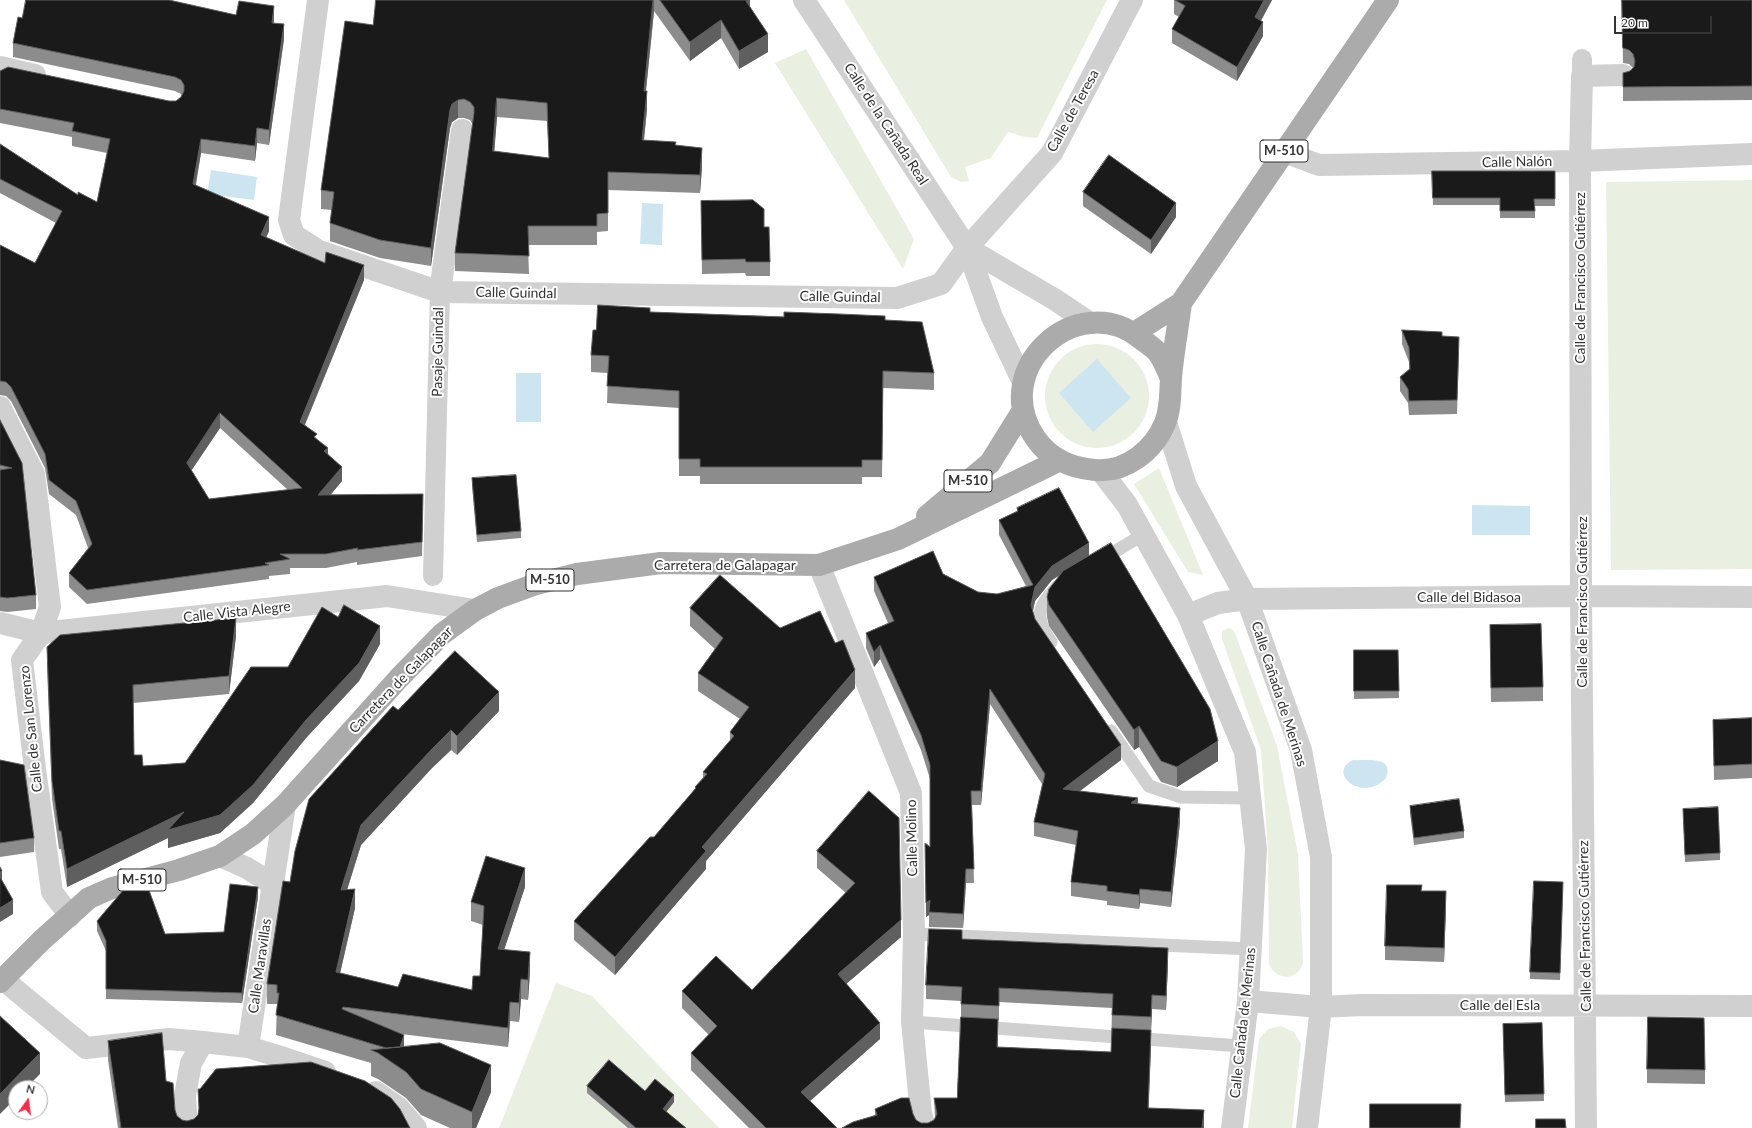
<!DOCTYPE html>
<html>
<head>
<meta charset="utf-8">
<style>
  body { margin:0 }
  #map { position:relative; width:1752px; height:1128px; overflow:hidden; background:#fff; font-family:Lato,sans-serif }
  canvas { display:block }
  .north { position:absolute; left:8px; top:1080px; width:40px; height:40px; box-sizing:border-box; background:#fff; border:1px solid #adadad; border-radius:50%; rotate:14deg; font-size:11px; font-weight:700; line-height:16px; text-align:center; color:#333 }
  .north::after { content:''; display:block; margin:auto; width:14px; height:18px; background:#f22d48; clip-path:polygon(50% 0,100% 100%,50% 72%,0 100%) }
  .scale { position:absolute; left:1614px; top:16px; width:98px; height:18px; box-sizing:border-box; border:2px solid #333; border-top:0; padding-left:5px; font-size:12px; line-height:14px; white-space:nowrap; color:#333; -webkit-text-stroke:3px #fff; paint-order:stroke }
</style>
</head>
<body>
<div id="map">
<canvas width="1752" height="1128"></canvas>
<div class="north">N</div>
<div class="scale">20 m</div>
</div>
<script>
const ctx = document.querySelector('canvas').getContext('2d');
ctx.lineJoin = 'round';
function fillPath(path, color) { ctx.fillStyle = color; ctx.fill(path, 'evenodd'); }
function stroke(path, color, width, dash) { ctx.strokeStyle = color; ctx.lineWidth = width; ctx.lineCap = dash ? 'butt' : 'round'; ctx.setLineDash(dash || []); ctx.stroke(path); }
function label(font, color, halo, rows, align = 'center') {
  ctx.font = font + ' Lato,sans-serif'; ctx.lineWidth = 4; ctx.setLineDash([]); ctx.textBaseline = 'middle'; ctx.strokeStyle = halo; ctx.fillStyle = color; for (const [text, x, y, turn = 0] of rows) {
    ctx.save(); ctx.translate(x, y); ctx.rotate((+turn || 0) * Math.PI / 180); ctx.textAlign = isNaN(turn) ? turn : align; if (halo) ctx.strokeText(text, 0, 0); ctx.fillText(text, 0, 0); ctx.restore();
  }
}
const green = new Path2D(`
  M844 0H1107L1037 138 1025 137 1008 132 991 158 965 167 969 181 961 182 951 177Z
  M806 49 914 239 903 269 775 63Z
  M1752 180V569L1611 570 1606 182Z
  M1045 396a52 52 0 1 1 104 0a52 52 0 1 1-104 0Z
  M1159 468 1203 575 1188 572 1134 484Z
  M1228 628 1232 629 1235 633 1277 746 1298 854 1303 962C1301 971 1296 975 1287 977 1278 976 1273 973 1269 964L1268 851 1261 750 1222 639V631Z
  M556 983 592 996 719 1128H499Z
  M1281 1026 1294 1032 1301 1044 1292 1128H1248L1259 1039 1268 1029Z`);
const water = new Path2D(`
  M211 170 257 177 254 200 207 194Z
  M642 203 663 204 662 245 640 244Z
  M1097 359 1131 398 1093 432 1059 393Z
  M516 373H541V422H516Z
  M1472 505 1530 506V535H1472Z
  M1353 760C1365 761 1395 755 1386 778 1362 804 1326 772 1353 760Z`);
const service = new Path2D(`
  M1101 560 1144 534
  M1051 642C1033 616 1038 607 1059 585
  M1111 731 1149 786 1181 797 1250 798
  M914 934 1251 949
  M912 1022 1241 1046`);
const pedestrian = new Path2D(`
  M1582 59V76
  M433 576 440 292`);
const minor = new Path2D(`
  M318 0 289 220 294 235 319 251 440 292 897 298 941 284 967 248 1052 153 1132 0
  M804 0 967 248 992 317 1023 382
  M0 67 35 75
  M1284 152 1319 165 1580 161 1752 154
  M967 248 1054 299 1090 323
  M440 292 462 130
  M0 407 34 474 50 607 41 633 22 660 35 769 52 892 70 916
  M819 565 911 793 914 934 912 1022 921 1113 925 1128
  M1188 615 1218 603 1247 599 1581 596 1752 597
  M0 623 41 633 387 596 475 610
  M220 856 247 868 272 884
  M0 977 86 1048 169 1039 203 1042 248 1047 281 1057 325 1072
  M1248 1001 1321 1007 1362 1005 1752 1006
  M248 1047 285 805
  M376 1092 399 1108 416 1128
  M187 1128 185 1095 191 1063 203 1042
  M1586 1128 1581 596 1580 161 1582 76 1623 75`);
const tertiary = new Path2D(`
  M1166 422 1186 486 1247 599 1301 750 1321 857V1007L1307 1128
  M1101 471 1127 505 1188 615 1245 752 1256 849 1248 1001 1232 1128`);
const primary = new Path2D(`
  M1134 333 1181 303 1388 0
  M1171 378C1167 370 1164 361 1159 354 1155 348 1146 343 1140 338 1076 288 987 370 1036 439 1050 459 1071 468 1095 470 1126 473 1154 450 1165 423 1171 409 1170 392 1171 378 1173 353 1178 328 1181 303
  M927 516 990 463 1023 410
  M0 982 42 940 89 898 112 888 179 870 220 856 253 834 285 805 399 678 442 634 475 610 498 598 536 584 577 574 661 563 819 565 898 539 1058 461`);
const wall = new Path2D(`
  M376 0H750V7L768 52 739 69 721 38 690 61 654 11 646 91 647 109 644 140 676 145 702 167 700 193 608 190V231L597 232V245H528L529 274 455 271V253L473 125 470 120 464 118H458L452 122 450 128 431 266 380 258 330 241V223L332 210 321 209V190L373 25ZM497 117 547 121 549 158 494 151Z
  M1174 0H1272L1261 21 1263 36 1237 81 1172 43V29L1179 17 1174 14Z
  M1622 0H1752V100L1623 101V73L1630 71 1633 68 1629 64 1623 63Z
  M236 15 274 20V23L284 39 269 145 257 143 255 161 201 153 196 185 269 231 266 238 325 263 364 280 305 425 317 439 328 454 342 481 330 495 423 508 422 556 357 565V562L326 568H290V574L269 576V579L87 604 69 587V573L88 548 76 515 49 494 45 468 11 401 6 396 0 395V245L35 263 56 223 0 193V144L78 195 97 202 107 153 72 146V137L0 123V71L169 101H176L181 97 182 96 181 94 175 91 13 57V43L22 18ZM220 428 288 490 209 499 191 471Z
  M1432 171H1555V206H1535V218H1500V205H1433Z
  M1083 192 1176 217 1151 254 1083 206Z
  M701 201 764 227 770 262V276H746L745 273 702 274Z
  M650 312 885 320 934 373V390L883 388 882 477H862V484H700V476H679V408L607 403 608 373 591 372V355L596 330Z
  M1402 330 1442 336 1459 351 1457 414 1409 415 1408 403 1400 391V377L1409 369V362L1402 344Z
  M0 420 22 463 36 595V609L7 612 0 611Z
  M472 478 521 531V538L477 542 472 485Z
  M1017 508 1089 556 1218 761 1177 787 1161 782 1139 747 1134 750 1049 626 1047 617V597L1060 575 1052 580 1035 601 1033 611 1035 619 1121 760 1079 791 1138 804 1180 822 1171 907 1140 903 1139 909 1107 905V901L1071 896V882L1076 845 1034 836V822L1042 784 990 704 981 805H972L974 883H966L963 928 929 927V915L926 917 925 843 930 847V779L921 750 880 659 874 667 866 648V633L888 623 874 591V577L943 574 978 592 997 594 1026 586 999 535V520L1017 511Z
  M690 608 780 628 855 688 706 861V869L615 975 574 940V921L654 837 695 789V787L703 778V772L730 741V732L740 719 698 691V673L715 649 690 626Z
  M1490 625 1543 687V701L1491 702Z
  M236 636 229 694 133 703 134 755 143 766 185 763 288 667 380 644 359 681 306 738 253 803 220 833 168 848V838L67 887 61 849H59L52 799 47 665V647Z
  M1354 650H1398L1399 698 1354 699Z
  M398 710 499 711 457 755 451 750 432 768 361 845 347 890 355 908 340 973 398 987 472 990 480 976 483 925 471 921V902L525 887 504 950 530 972 528 1000 521 999 519 1022 510 1021 508 1047 401 1034 404 1047 491 1092 476 1128H450L421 1115 406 1098 378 1079 371 1076V1063L276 1035 277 1004H267V984L290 882Z
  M1752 718V778L1714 780 1713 720Z
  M0 760 34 838V852L0 857Z
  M869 791 901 937 846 984 880 1039 810 1101 837 1128H749L691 1070V1053L709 1035 682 1008V991L752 990 846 893 817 868V851Z
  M1410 806 1464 831V838L1414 845 1410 813Z
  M1683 809 1720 853V860L1685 862Z
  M1563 889 1560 980 1530 979V972Z
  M1422 891 1446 905 1444 962 1385 960V946Z
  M258 897 242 1003 106 999V951L97 931V921L165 934 224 932Z
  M962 939 1168 962 1166 1010 1152 1009 1151 1031V1047L1148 1108 1204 1110V1128H842L875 1115V1109L913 1114 916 1120 921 1123H928L934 1120 935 1118 934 1098H957L961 1017V1001L926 999V985ZM999 1002 1112 1008 1111 1052 998 1047V1020H999Z
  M1542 1023 1544 1101 1505 1102 1503 1024Z
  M108 1041 166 1081 177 1116 182 1120 187 1121 194 1119 198 1115 199 1112 198 1089 410 1128H118L108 1060Z
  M1647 1069 1705 1070V1084L1647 1083Z
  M587 1086 645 1091 674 1102 666 1112 686 1128H628L587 1093Z`);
const shadedWall = new Path2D(`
  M653 0H654V11L644 109V91Z
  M748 0H750V16L746 1Z
  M1264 0H1272L1255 31V17Z
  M274 6V20L272 37V23Z
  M721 20V38L690 61V42Z
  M1263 22V36L1237 81V67Z
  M284 24V39L269 145V130Z
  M768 34V52L739 69V51Z
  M647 91V109L642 158V140Z
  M497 98V117L493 169V151Z
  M458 100V118L452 122 450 128 431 266V248L450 110 452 104Z
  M257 128V143L255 161V146Z
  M201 139V153L193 198V184Z
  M702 148V167L700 193V175Z
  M1176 203V217L1151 254V240Z
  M269 217V231L261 249V235Z
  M364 265V280L300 436V422Z
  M220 413V428L187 477V463Z
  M328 448V462L324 451Z
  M342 467V481L318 510V495Z
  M1089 543V557L1052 580 1035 601 1031 619V605L1035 587 1052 566Z
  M236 618V636L229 694V676Z
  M380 626V644L359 681 306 738 253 803 220 833 168 848V838L67 887V869Z
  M880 645V659L874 667V652Z
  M855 670V688L706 861V869L615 975V957L702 847Z
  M990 689V704L981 805V791Z
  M499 692V711L457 755V736Z
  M1139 726V747L1134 750V730Z
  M451 730V750L432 768 361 845 341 909V890L361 825 432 749Z
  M1218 741V761L1177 787V767Z
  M1121 745V760L1063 804V789Z
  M1138 798V813L1131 803Z
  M1180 808V822L1171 907V892Z
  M525 868V887L498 968V949Z
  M966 869V883L963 928V914Z
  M2 871V885L0 886V872Z
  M258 887V897L242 1003V993Z
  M355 889V908L336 991V972Z
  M1140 889V903L1139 909V895Z
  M1446 891V905L1444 962V948Z
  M13 900V914L0 922V908Z
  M930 900 929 915 926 917V903Z
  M901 920V937L838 991V974Z
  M1168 948V962L1166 1010V996Z
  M530 952V972L528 1000V980Z
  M521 979V999L519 1022V1003Z
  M1152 995V1009L1151 1031V1017Z
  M510 1002V1021L508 1047V1028Z
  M880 1023V1039L801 1109V1092Z
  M1151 1030V1047L1148 1125V1108Z
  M404 1035V1054L398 1052Z
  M40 1053V1074L26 1088H16V1098L0 1114V1094Z
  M491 1065V1092L476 1128H472V1112Z
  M674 1095V1102L663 1116V1109Z
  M1204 1110V1128H1202Z`);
const building = new Path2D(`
  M26 0H169L236 15 239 1 274 6 272 23 284 24 269 130 257 128 255 146 201 139 193 184 269 217 261 235 325 263 326 252 364 265 300 422 317 434 314 437 328 448 324 451 342 467 318 495 423 494 422 542 357 550 358 548 326 554H280L290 559 265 563 269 565 87 590 69 573 92 544 76 501 49 480 45 454 11 387 6 382 0 381V245L35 263 62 211 0 179V144L78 195V192L97 202 110 139 72 131 74 123 0 109V71L8 67 169 101H176L181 97 184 91V85L181 80 175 77 13 43 18 17 22 18ZM220 413 302 488 209 499 187 463Z
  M376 0H653L644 91H647L642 140 676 142 675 145 702 148 700 175 608 172V213L597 214V226H528L529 256 455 253 474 113V107L470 102 464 99 458 100 452 104 450 110 431 248 380 240 330 223 334 192 321 190 345 21 373 25ZM497 98 547 103 549 158 493 151Z
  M660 0H748L746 1 768 34 739 51 721 20 690 42Z
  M1175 0H1264L1255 17 1263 22 1237 67 1172 29 1185 6Z
  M1622 0H1752V86L1623 87V73L1630 71 1634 67 1635 61 1633 54 1629 50 1623 48Z
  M1109 155 1176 203 1151 240 1083 192Z
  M1432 171H1555V199H1534L1535 211H1500V198H1433Z
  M753 200 764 209V227H769L770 262H746L745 259 702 260 701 201Z
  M598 305 650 308V312L784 317V312L839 314 885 316V320L922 322 934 373 883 371 882 460H862V467H700V459H679V391L607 386 609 356 591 355 593 330H596Z
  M1402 330 1442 332V336L1459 337 1457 400 1409 401 1408 389 1400 377 1410 369 1409 348Z
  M0 420 22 463 36 595 7 598 0 597V470L12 468 0 465Z
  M516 475 521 531 477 535 472 478Z
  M1059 488 1089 543 1052 566 1035 587 1031 605 1035 619 1121 745 1063 789 1138 798 1131 803 1180 808 1171 892 1140 889 1139 895 1107 891V886L1071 882 1078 831 1034 822 1045 774 990 689 981 791H971L974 869H966L963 914 929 912 930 900 926 903 925 843 930 847V765L921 735 880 645 874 652 866 633 894 621 874 577 933 551 943 574 978 592 997 594 1033 585 999 520 1018 511 1017 508Z
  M1111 543 1210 709 1218 741 1177 767 1161 761 1139 726 1134 730 1049 605 1047 597 1049 589 1063 571Z
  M720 575 780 628 820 611 835 643 843 640 855 670 702 847 706 851 615 957 574 921 650 837H654L696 788 695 787 707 774 703 772 734 736 730 732 749 707 698 673 723 638 690 608Z
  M344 605 380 626 359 663 306 720 253 785 220 815 168 830 184 812 67 869 61 831H59L52 781 47 647 60 635 236 618 229 676 133 685 134 755H142L143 766 185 763 251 667H288L322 607 338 617Z
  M1541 624 1543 687 1491 688 1490 625Z
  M1354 650H1398L1399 691H1354Z
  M455 651 499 692 457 736 451 730 432 749 361 825 341 890 355 889 336 972 398 987 403 974 472 990 473 976H480L484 906 471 902 486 856 525 868 498 949 530 952 528 980 521 979 519 1003 510 1002 508 1028 343 1007 342 1009 404 1035 400 1047 386 1048 276 1015 279 993H277V985L267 984 283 881 290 882 295 851 309 799 393 706 398 710Z
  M1752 718V764L1714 766 1713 720Z
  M0 760 24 765 34 838 0 843Z
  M869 791 899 818 901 920 838 974 880 1023 801 1092 837 1128H766L691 1053 717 1026 682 991 716 956 752 990 855 883 817 851Z
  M1459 799 1464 831 1414 838 1410 806Z
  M1718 807 1720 853 1685 855 1683 809Z
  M0 867 2 871 0 872Z
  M0 877 13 900 0 908Z
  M1534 881 1563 882 1560 973 1530 972Z
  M146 882 165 934 224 932 230 884 258 887 242 993 106 989V941L97 921 126 887Z
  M1387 885H1422L1421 891H1446L1444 948 1385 946Z
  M929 929 962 930V939L1168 948 1166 996 1152 995 1151 1017 1112 1015 1113 994 999 988V1006L961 1004 962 987 926 985Z
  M0 1016 40 1053 0 1094Z
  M961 1017 998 1019 997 1047 1111 1052 1112 1028 1151 1030 1148 1108 1204 1110 1202 1128H842L853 1122 877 1115 875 1109 901 1098H909L913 1114 916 1120 921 1123H928L934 1120 937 1114 934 1098H957Z
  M1648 1017 1704 1018 1705 1070 1647 1069Z
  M1542 1023 1544 1094 1505 1095 1503 1024Z
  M162 1033 166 1081 173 1083 175 1110 177 1116 182 1120 187 1121 194 1119 198 1115 199 1108 198 1089H200L216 1069 311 1062 365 1081 391 1098 400 1109 410 1128H121L108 1041Z
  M440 1043 491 1065 472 1112 421 1089 406 1072 378 1053 371 1050Z
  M609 1060 645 1091 655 1079 674 1095 663 1109 686 1128H636L587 1086Z
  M1370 1104H1461L1460 1128H1370Z
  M1536 1119H1565L1566 1128H1536Z`);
const shields = [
  [1284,151,48],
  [968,481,48],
  [550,580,48],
  [142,880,48]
];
const shieldNames = [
  ["M-510",1284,151],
  ["M-510",968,481],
  ["M-510",550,580],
  ["M-510",142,880]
];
const streetNames = [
  ["Calle de Teresa",1073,111,-61],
  ["Calle de la Cañada Real",886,124,57],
  ["Calle Nalón",1517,162,-1],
  ["Calle de Francisco Gutiérrez",1580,278,-90],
  ["Calle Guindal",516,293,1],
  ["Calle Guindal",840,297,1],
  ["Pasaje Guindal",438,352,-89],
  ["Carretera de Galapagar",725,565],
  ["Calle del Bidasoa",1469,597],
  ["Calle de Francisco Gutiérrez",1582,602,-90],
  ["Calle Vista Alegre",237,612,-6],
  ["Carretera de Galapagar",401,680,-46],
  ["Calle Cañada de Merinas",1279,694,72],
  ["Calle de San Lorenzo",31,729,-96],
  ["Calle Molino",912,838,-91],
  ["Calle de Francisco Gutiérrez",1585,926,-91],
  ["Calle Maravillas",260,966,-82],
  ["Calle del Esla",1500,1005],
  ["Calle Cañada de Merinas",1243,1023,-84]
];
fillPath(green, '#eaf0e1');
fillPath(water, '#cde5f0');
stroke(service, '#d0d0d0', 13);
stroke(pedestrian, '#d0d0d0', 20);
stroke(minor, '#d0d0d0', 22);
stroke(tertiary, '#d0d0d0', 22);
stroke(primary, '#ababab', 22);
fillPath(wall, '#8c8c8c');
fillPath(shadedWall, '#5f5f5f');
fillPath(building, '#1a1a1a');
stroke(building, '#5f5f5f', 1);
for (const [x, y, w] of shields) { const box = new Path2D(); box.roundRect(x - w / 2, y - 11, w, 22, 3); ctx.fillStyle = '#fff'; ctx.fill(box); stroke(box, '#333', 1); }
label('bold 13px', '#333', null, shieldNames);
label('14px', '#333', '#fff', streetNames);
</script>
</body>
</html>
